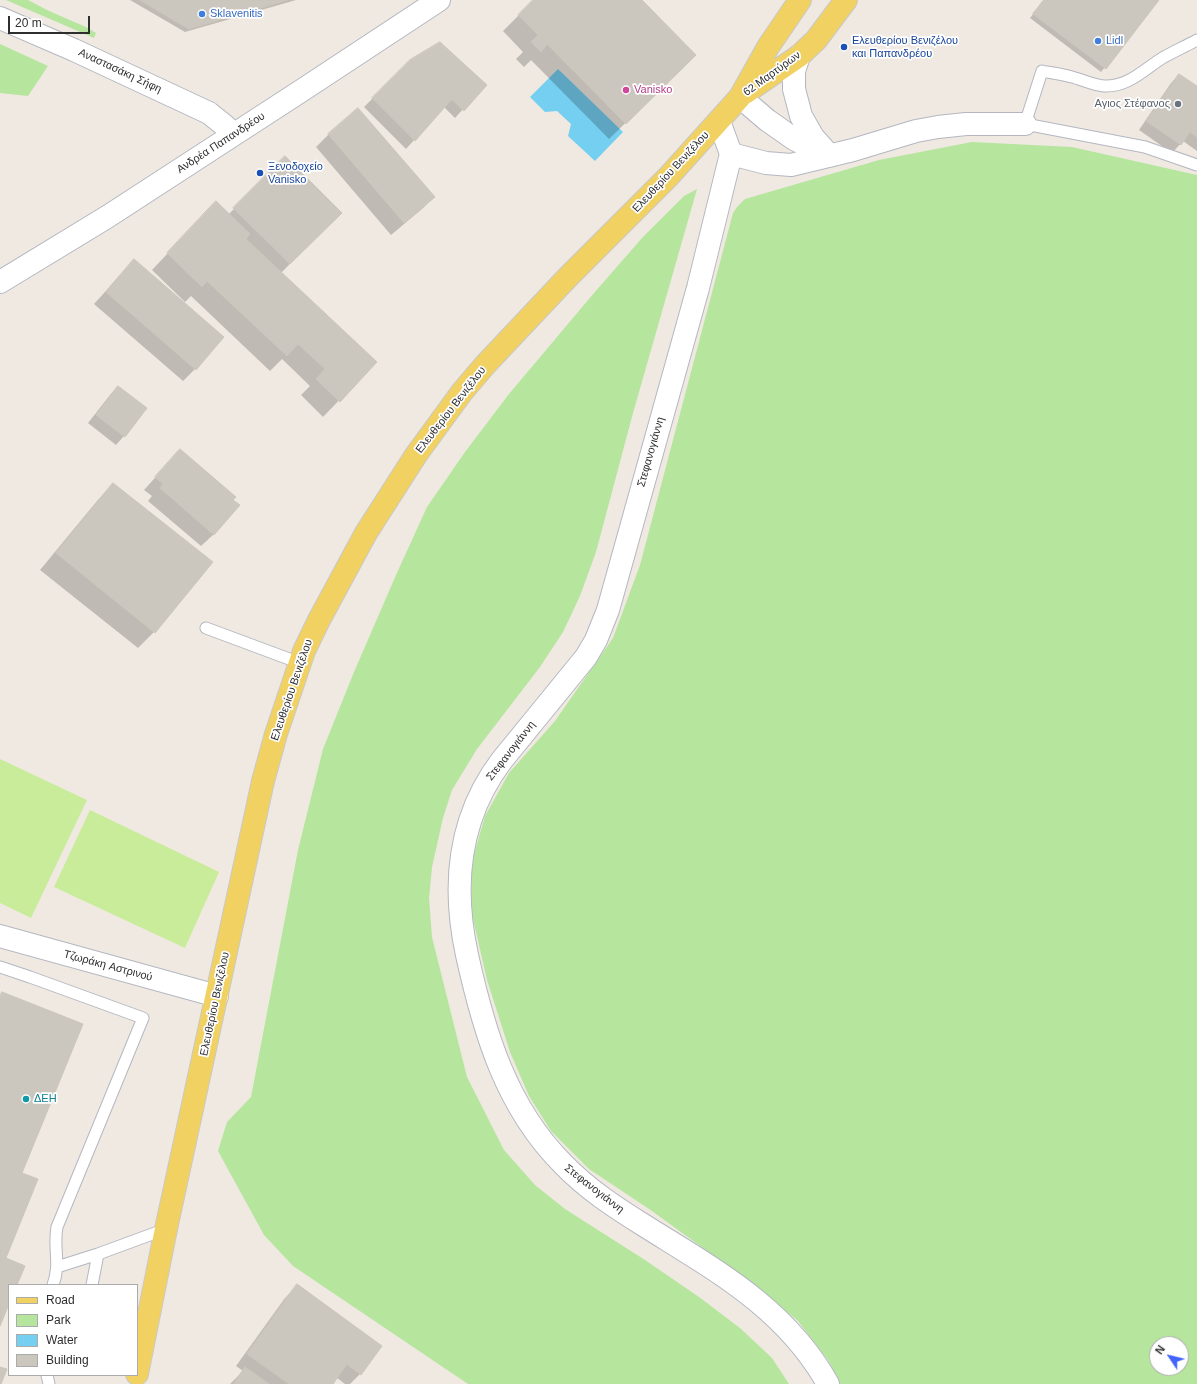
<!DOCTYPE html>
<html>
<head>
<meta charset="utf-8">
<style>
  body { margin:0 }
  #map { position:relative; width:1197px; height:1384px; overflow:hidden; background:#efe9e1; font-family:Helvetica,sans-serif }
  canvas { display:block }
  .legend { position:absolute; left:8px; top:1284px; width:130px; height:92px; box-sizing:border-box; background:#fff; border:1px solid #ababab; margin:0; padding:5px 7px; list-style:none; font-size:12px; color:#2e2e2e }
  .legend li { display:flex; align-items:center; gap:8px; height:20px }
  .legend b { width:20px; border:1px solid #ababab }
  .north { position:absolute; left:1149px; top:1336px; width:40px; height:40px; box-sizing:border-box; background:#fff; border:1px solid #ababab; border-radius:50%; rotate:305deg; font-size:11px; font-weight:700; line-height:16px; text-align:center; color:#2e2e2e }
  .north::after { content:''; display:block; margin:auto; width:14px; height:18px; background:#4264fb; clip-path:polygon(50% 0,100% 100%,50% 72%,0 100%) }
  .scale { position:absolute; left:8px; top:16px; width:82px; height:18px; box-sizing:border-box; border:2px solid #2e2e2e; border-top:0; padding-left:5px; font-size:12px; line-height:14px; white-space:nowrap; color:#2e2e2e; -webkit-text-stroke:3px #fff; paint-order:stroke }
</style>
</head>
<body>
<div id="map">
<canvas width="1197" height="1384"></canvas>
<ul class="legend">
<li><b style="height:5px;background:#f2d163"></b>Road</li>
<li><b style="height:11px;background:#b6e59e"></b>Park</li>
<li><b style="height:11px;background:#75cff0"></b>Water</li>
<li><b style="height:11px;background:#cbc7bf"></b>Building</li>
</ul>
<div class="north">N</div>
<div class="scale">20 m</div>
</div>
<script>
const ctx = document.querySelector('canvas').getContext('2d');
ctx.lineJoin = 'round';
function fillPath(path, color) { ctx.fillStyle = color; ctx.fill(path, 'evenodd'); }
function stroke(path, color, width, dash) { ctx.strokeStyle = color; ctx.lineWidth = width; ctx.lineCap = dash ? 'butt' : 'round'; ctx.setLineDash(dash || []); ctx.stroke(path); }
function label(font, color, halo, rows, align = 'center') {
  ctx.font = font + ' Helvetica,sans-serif'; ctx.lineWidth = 3.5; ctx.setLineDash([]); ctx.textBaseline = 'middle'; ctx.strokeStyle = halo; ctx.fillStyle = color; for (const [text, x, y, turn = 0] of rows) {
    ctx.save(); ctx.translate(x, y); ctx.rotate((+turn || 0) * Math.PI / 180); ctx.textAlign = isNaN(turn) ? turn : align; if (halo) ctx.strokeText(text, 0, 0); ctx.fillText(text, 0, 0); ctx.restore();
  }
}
const green = new Path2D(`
  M6 0H28L49 11 86 27 96 33 94 38Z
  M0 44 48 66 28 96 0 93Z
  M972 142 1072 147 1197 175V1384H840L828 1360 798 1321 758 1288 652 1211 589 1169 551 1131 529 1096 510 1052 487 980 471 910 472 861 485 816 509 773 555 721 613 638 640 565 733 213 737 207 745 199 879 160ZM1157 1344H1181V1368H1157Z
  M697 189 633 413 596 552 580 596 563 632 540 667 477 749 452 790 443 818 432 867 429 898 432 937 467 1077 504 1150 535 1185 565 1209 645 1260 699 1297 740 1328 772 1358 789 1384H468L293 1266 264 1235 218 1151 227 1122 251 1097 298 850 323 749 354 672 396 575 427 507 465 452 509 394 594 293 642 238 684 196Z`);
const pitch = new Path2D(`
  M0 759 87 800 31 918 0 903Z
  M90 810 219 872 185 948 54 887Z`);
const water = new Path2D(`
  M558 69 623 132 595 161 568 136 571 124 557 111 545 112 530 97Z`);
const shadow = new Path2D(`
  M130 0H296L185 32Z
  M534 0H641L695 55 609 139 531 60 524 67 516 59 523 52 503 31Z
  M1044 0H1157L1101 72 1030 18Z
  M410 61 485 85 455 118 444 107 406 149 364 107Z
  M1179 75 1197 87V151L1183 141 1172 153 1139 130 1171 83Z
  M329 134 434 197 422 209 391 235 316 147Z
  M285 158 340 213 281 273 376 362 323 417 301 395 310 386 282 359 270 371 191 296 185 302 152 270 200 219 228 215Z
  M134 260 195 369 183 381 94 304Z
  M118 387 146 409 124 436 116 445 88 423 110 395Z
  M180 450 214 534 201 546 148 501 152 496 144 490Z
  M113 485 154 632 138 648 40 570 97 501Z
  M297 1286 360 1374 350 1384H345L336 1377 332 1384H230L243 1371 236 1366 285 1298Z`);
const building = new Path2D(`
  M140 0H288L189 29Z
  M533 0H642L696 55 626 124 547 44 541 52 531 42 538 35 518 15Z
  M1044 0H1159L1106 69 1033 14Z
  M440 42 487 85 464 111 410 60Z
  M410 60 452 99 415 141 372 98Z
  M1179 74 1197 86V137L1190 132 1181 145 1146 121Z
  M358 108 435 197 404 223 328 134Z
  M285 156 342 213 290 264 233 208Z
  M216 201 250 234 246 239 377 362 340 402 316 379 325 369 298 344 287 356 207 281 202 287 167 253Z
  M134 259 224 337 196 370 106 292Z
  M118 386 147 408 125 437 96 415Z
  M180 449 236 497 233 500 240 505 214 535 160 488 163 484 155 477Z
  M113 483 213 562 155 633 56 553Z
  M2 992 83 1024 22 1173 38 1179 6 1258 25 1266 17 1285H9V1304L0 1326V997Z
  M297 1284 382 1346 361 1375 347 1364 333 1384H289L247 1354Z
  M0 1367 7 1369 1 1384H0Z
  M245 1367 269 1384H234Z`);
const lane = new Path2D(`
  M1197 40C1186 46 1175 51 1164 57 1144 69 1129 87 1104 86 1093 85 1083 80 1072 77 1062 74 1051 73 1042 71L1025 124 1145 147 1197 165
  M206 628 300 663
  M0 967 30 977 143 1018 57 1227C53 1248 61 1263 53 1285
  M57 1267 98 1254 166 1229
  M92 1285 98 1254
  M47 1375 49 1384`);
const street = new Path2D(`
  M0 18 74 50 209 113 224 125 233 134
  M799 56 794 71V89L801 116 813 137 830 156
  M740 97 767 120 794 139 823 153
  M731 154 766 163 791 165 853 150 916 131 938 127 966 124H1025
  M0 936 217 996`);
const secondary = new Path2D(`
  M719 121 731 154 698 288 608 610 596 640 586 657 502 760C458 818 452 886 467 955 484 1032 506 1107 563 1164 587 1189 616 1208 645 1226 715 1270 786 1308 828 1384
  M0 282 107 217 304 89 439 0`);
const primary = new Path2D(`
  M745 93 799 56 816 40 846 0
  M137 1374 166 1229 263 781 276 734 304 651 319 620 366 533 416 455 462 392 485 365 567 278 669 176 740 97 768 47 800 0`);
const markers = [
  [202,14,4,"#3f7fe0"],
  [1098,41,4,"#3f7fe0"],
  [844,47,4,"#1a4fb4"],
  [626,90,4,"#d1479c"],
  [1178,104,4,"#6b7280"],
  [260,173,4,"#1a4fb4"],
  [26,1099,4,"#0f9aa8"]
];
const shopNames = [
  ["Sklavenitis",210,14],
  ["Lidl",1106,41]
];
const transitNames = [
  ["Ελευθερίου Βενιζέλου",852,41],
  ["και Παπανδρέου",852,54],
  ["Ξενοδοχείο",268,167],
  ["Vanisko",268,180]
];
const streetNames = [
  ["Αναστασάκη Σήφη",120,71,25],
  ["62 Μαρτύρων",772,74,-36],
  ["Ανδρέα Παπανδρέου",221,143,-33],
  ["Ελευθερίου Βενιζέλου",671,172,-47],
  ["Ελευθερίου Βενιζέλου",451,410,-52],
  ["Στεφανογιάννη",651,452,-74],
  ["Ελευθερίου Βενιζέλου",292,690,-71],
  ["Στεφανογιάννη",511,751,-52],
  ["Τζωράκη Αστρινού",108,966,15],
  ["Ελευθερίου Βενιζέλου",215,1004,-78],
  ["Στεφανογιάννη",594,1189,38]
];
const hotelNames = [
  ["Vanisko",634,90]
];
const worshipNames = [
  ["Αγιος Στέφανος",1170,104]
];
const cultureNames = [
  ["ΔΕΗ",34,1099]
];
fillPath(green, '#b6e59e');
fillPath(pitch, '#c9ec9a');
fillPath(water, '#75cff0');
fillPath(shadow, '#0003');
fillPath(building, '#cbc7bf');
stroke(building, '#cbc5ba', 1);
stroke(lane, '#b4b7c1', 13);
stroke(street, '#b4b7c1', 24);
stroke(secondary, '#b4b7c1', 24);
stroke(primary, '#c9c9c9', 24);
stroke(lane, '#fff', 11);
stroke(street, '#fff', 22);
stroke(secondary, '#fff', 22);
stroke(primary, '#f2d163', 22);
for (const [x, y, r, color] of markers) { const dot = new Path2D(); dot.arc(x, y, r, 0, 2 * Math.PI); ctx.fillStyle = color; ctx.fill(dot); stroke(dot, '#fff', 1.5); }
label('11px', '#366cbe', '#fff', shopNames, 'left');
label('11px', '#164399', '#fff', transitNames, 'left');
label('11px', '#2e2e2e', '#fff', streetNames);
label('11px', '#b23c85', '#fff', hotelNames, 'left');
label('11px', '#5b616d', '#fff', worshipNames, 'right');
label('11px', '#0d838f', '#fff', cultureNames, 'left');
</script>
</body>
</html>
